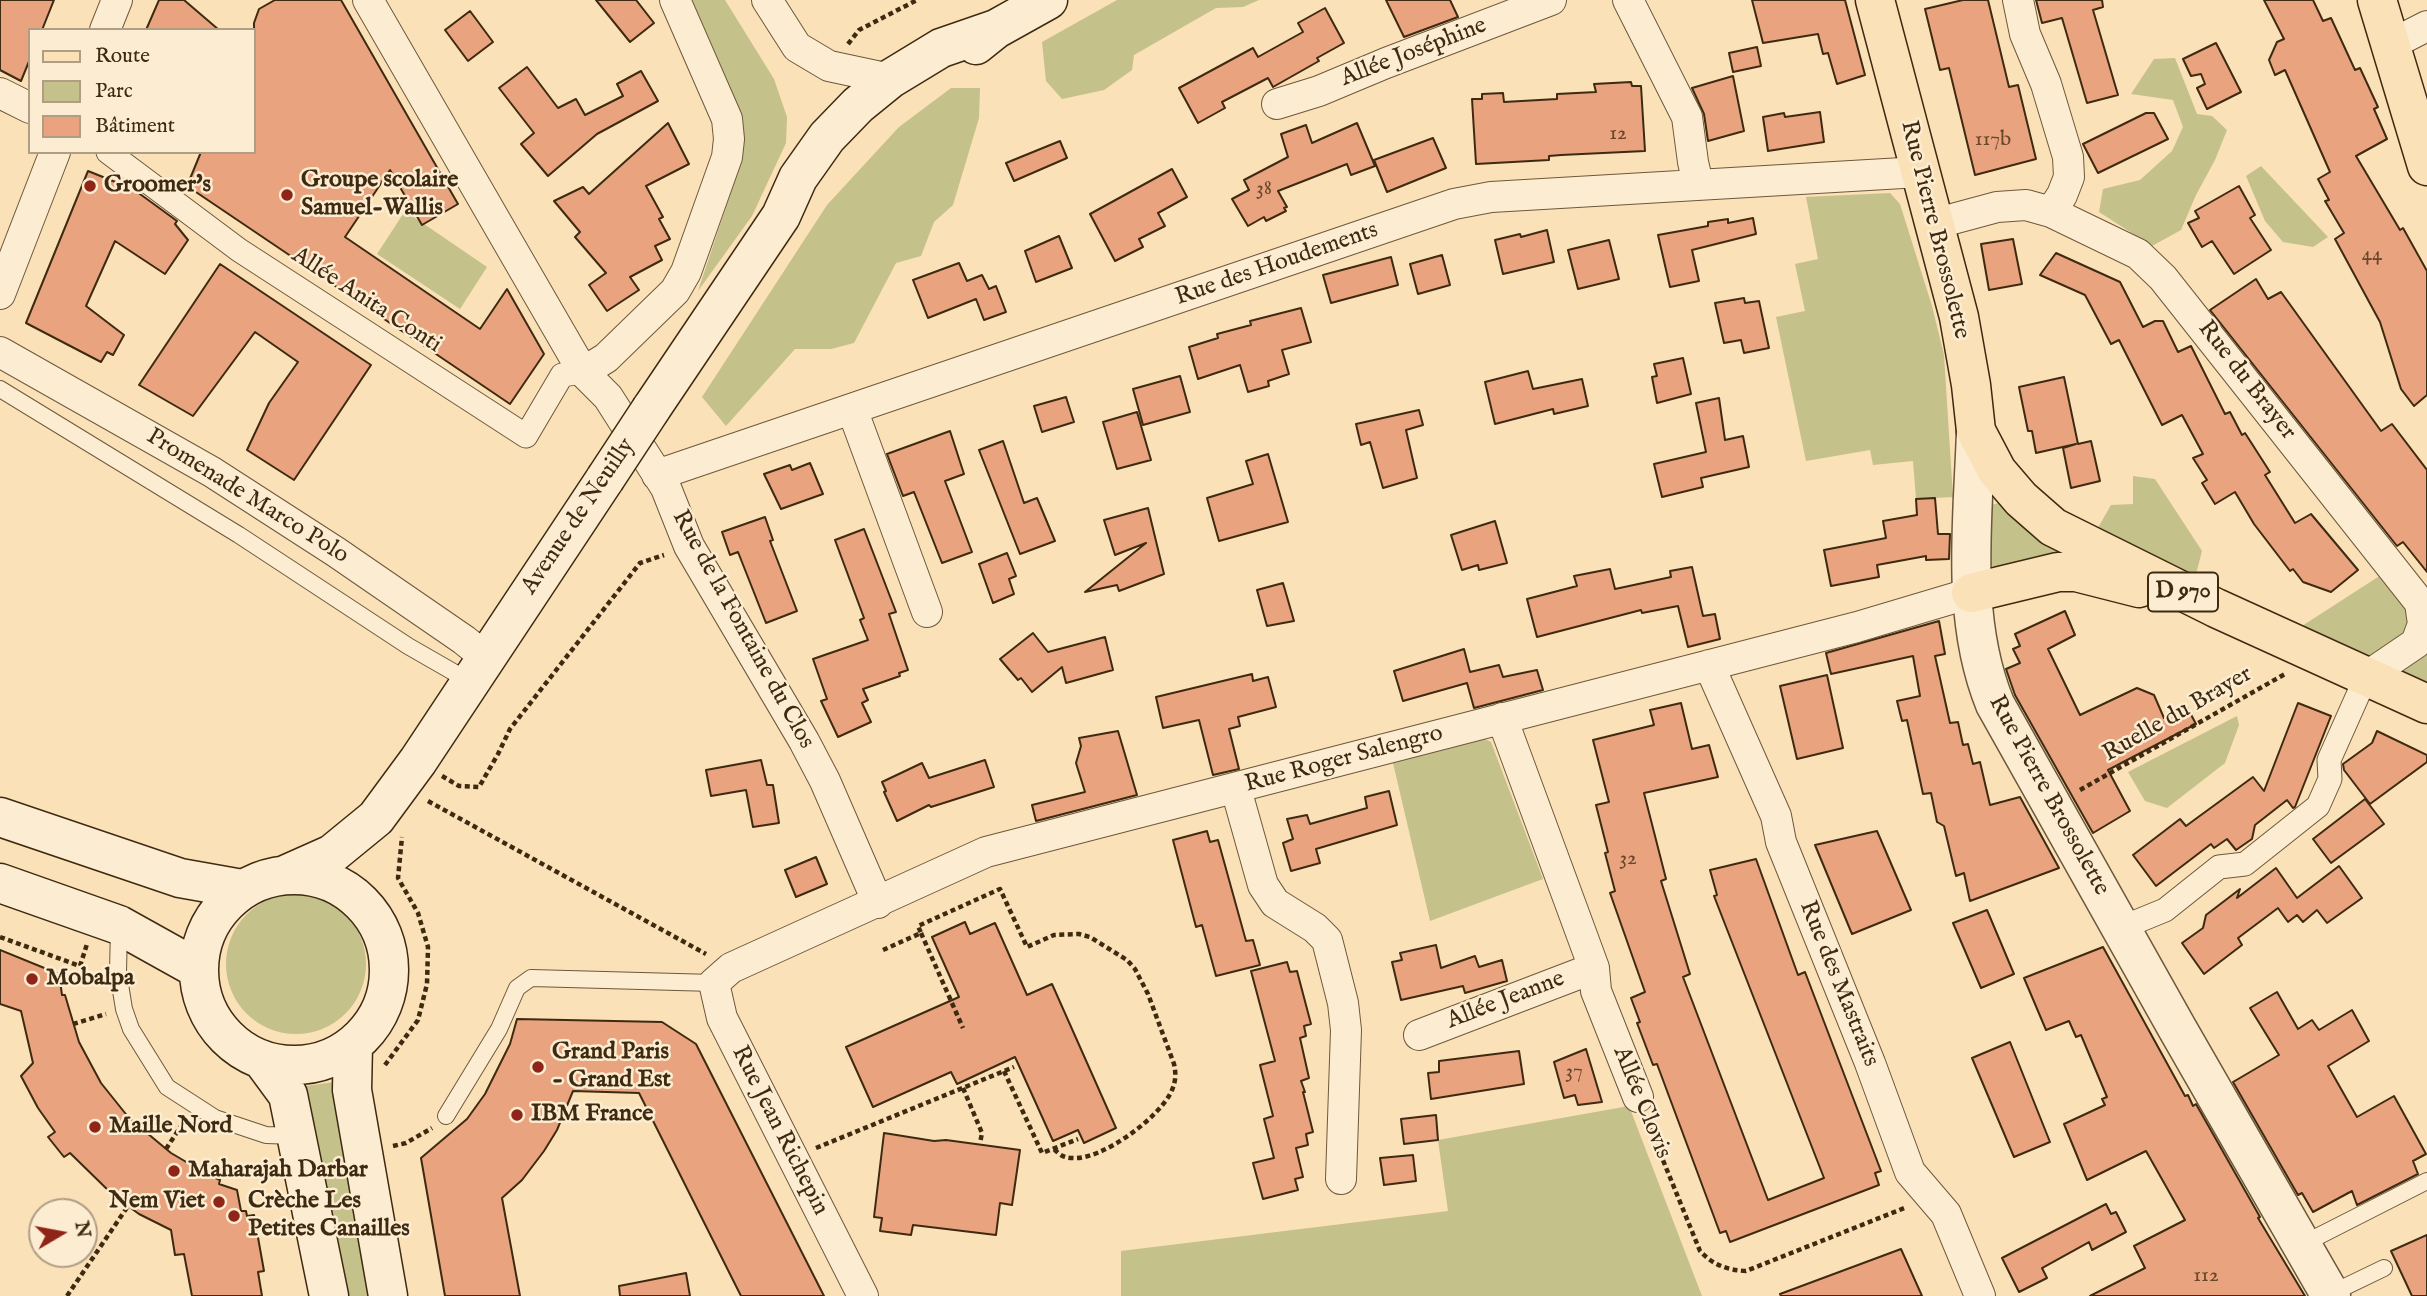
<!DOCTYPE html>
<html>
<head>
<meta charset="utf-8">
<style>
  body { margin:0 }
  #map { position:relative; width:2427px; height:1296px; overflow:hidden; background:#fae1b8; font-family:"IM FELL English",serif }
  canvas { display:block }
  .legend { position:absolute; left:28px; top:28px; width:228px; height:126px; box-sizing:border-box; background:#fcecd1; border:2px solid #b09e84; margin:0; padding:9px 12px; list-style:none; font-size:21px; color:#3e2a11 }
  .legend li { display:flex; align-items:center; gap:14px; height:35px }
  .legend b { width:35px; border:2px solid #b09e84 }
  .north { position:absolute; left:28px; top:1198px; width:70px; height:70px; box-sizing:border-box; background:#fcecd1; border:2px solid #b09e84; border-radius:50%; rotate:80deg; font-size:19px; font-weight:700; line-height:28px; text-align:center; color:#3e2a11 }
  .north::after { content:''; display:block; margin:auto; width:24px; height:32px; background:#8f2418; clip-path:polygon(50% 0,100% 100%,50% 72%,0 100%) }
</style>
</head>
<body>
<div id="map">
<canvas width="2427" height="1296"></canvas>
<ul class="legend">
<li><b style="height:9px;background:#fae1b8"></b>Route</li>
<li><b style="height:19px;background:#c5c18a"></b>Parc</li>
<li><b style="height:19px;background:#e9a37f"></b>Bâtiment</li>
</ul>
<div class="north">N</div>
</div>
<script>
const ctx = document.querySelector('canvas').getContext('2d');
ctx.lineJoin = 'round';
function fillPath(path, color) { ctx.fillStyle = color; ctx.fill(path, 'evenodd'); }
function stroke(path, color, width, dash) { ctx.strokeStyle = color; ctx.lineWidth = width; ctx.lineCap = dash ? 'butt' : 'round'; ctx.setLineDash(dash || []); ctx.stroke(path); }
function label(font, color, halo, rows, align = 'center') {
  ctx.font = font + ' "IM FELL English",serif'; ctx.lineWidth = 5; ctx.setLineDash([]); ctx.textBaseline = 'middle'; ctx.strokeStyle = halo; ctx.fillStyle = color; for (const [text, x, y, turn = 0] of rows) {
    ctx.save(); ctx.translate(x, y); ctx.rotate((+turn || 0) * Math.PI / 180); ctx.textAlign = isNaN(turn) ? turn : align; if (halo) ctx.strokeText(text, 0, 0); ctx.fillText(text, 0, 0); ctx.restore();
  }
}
const green = new Path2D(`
  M690 0H725L774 79 787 117 786 143 752 216 698 291 734 183 742 146Z
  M1117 0H1259L1243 7 1216 8 1134 55 1132 70 1104 90 1062 99 1046 81 1042 42Z
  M2175 58 2197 114 2212 116 2227 130 2215 160 2196 195 2181 230 2152 246 2099 212 2103 189 2140 180 2172 151 2183 127 2173 100 2131 94 2154 59Z
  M951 88H980L979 118 953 205 934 222 921 256 896 263 854 343 831 349H795L726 426 702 397 827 205 899 127Z
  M2261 166 2328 237 2313 247 2283 242 2265 221 2246 176Z
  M1890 193 1900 204 1932 306 1944 355 1953 497 1916 499 1913 461 1873 465 1870 450 1806 461 1776 317 1805 311 1795 264 1818 259 1806 197Z
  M405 211 487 267 460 309 377 254Z
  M2133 476 2155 479 2202 551 2195 578 2095 533 2111 505 2133 504Z
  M1999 503 2072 551 2001 572 1990 564 1991 505Z
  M2381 575 2427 619V682L2302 626Z
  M2237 716 2239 725 2225 763 2167 808 2145 801 2128 772Z
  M1483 738 1491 742 1543 879 1430 921 1393 763Z
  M226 964a70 70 0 1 1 140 0a70 70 0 1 1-140 0Z
  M334 1082 374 1296H344L306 1086Z
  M1629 1106 1702 1296H1121V1251L1448 1211 1438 1140Z`);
const building = new Path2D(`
  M0 0H54L42 30H30V59L21 81 0 70Z
  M159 0H184L219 30H146Z
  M275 0H341L458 204 422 225 390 170 345 237 480 329 507 289 544 354 510 404 187 186 201 152H254V23L259 9Z
  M596 0H636L654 23 630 42Z
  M1386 0H1450L1458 17 1404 37Z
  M1752 0H1845L1865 75 1837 84 1828 53 1823 54 1818 34 1763 43Z
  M1963 0H1988L2009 87 2018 85 2036 159 1975 175 1949 68 1940 70 1925 9Z
  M2036 0H2102L2103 7 2093 10 2118 95 2087 103 2062 18 2042 23Z
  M2264 0H2313L2323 21 2331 18 2355 70 2360 68 2378 107 2374 109 2387 139 2356 156 2400 230 2403 228 2427 271V395L2414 406 2401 389 2380 322 2335 239 2344 233 2325 201 2329 200 2318 179 2330 172 2285 70 2275 75 2269 60 2277 42 2284 39Z
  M1325 8 1344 43 1317 58 1319 61 1273 87 1268 78 1222 102 1225 108 1198 123 1179 88 1253 48 1258 57 1303 32 1298 23Z
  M470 11 493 42 468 61 445 30Z
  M2216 43 2241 92 2207 109 2197 88 2205 84 2201 74 2191 76 2183 59Z
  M1757 47 1761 66 1733 72 1729 53Z
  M527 67 558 108 576 99 585 115 623 96 617 84 641 71 658 101 597 134 548 176 521 144 534 133 499 88Z
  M1733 76 1744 131 1708 141 1704 114 1692 88Z
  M1631 82 1632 86H1641L1645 151 1561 155 1549 156V160L1476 164 1472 99H1482V94L1503 93 1504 102 1557 99V94L1596 92 1594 84Z
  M1820 112 1824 142 1768 151 1763 117 1784 113 1785 117Z
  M2146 113H2154L2168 139 2098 173 2083 144Z
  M668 123 689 164 646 186 663 217 659 219 670 239 655 246 662 260 630 277 639 290 607 311 589 285 606 273 575 237 580 232 554 201 583 187 589 194Z
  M1357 123 1375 166 1351 175 1347 164 1278 191 1287 207 1284 208 1286 211 1266 221 1264 217 1248 226 1232 199 1249 190 1244 180 1288 157 1281 134 1306 125 1312 143Z
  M1433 138 1446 168 1387 192 1374 160Z
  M1060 141 1067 158 1014 181 1006 163Z
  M1172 169 1187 197 1158 213 1165 226 1139 239 1143 247 1115 261 1090 214Z
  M88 171 133 189 151 202 177 221 175 224 188 240 165 274 115 241 86 306 124 335 113 355 107 352 101 362 26 323Z
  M2239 186 2255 215 2250 218 2271 250 2234 274 2212 241 2202 247 2188 223 2199 218 2195 211Z
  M1753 218 1756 234 1692 250 1699 281 1670 287 1658 235 1708 226V222L1728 219V223Z
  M1547 230 1554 262 1503 274 1495 240 1520 234 1521 237Z
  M1059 236 1072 268 1036 282 1025 251Z
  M2013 239 2022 284 1989 290 1981 244Z
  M1609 240 1619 279 1578 289 1568 250Z
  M2056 253 2120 282 2143 327 2155 321H2163L2178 352 2191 346 2225 414 2230 412 2242 435 2245 433 2270 472 2265 475 2295 523 2311 514 2358 570 2331 592 2303 582 2293 569 2290 571 2254 524 2235 492 2215 504 2202 483 2207 480 2193 458 2203 454 2182 415 2162 425 2119 340 2111 344 2085 295 2040 275Z
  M1442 255 1450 285 1418 294 1410 264Z
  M1391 257 1398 285 1331 303 1323 275Z
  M959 263 967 281 982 275 989 289 996 286 1006 312 984 320 976 299 928 318 913 280Z
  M220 264 371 365 294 480 247 450 269 403 298 362 255 332 193 416 139 385Z
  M2256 279 2268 299 2281 292 2381 431 2392 424 2427 470V572L2403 542 2397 546 2210 310Z
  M1744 298 1745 303 1759 301 1769 348 1744 353 1741 340 1724 343 1715 303Z
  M1301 308 1311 342 1282 350 1289 374 1268 381 1269 386 1248 392 1240 365 1198 379 1189 347 1218 338 1217 334 1251 325 1250 321Z
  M1683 358 1691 394 1657 403 1652 377 1657 376 1654 364Z
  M1528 371 1533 389 1582 379 1588 406 1554 414 1553 409 1495 424 1485 382Z
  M1180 376 1190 412 1143 425 1133 389Z
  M2064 377 2078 444 2091 441 2100 481 2071 488 2063 448 2076 444 2036 453 2032 431H2028L2019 387Z
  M1066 397 1074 422 1042 432 1034 406Z
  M1719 398 1725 440 1743 436 1749 467 1701 478 1703 487 1662 497 1654 464 1706 452 1696 403Z
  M1419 410 1423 425 1406 430 1417 478 1383 488 1370 442 1361 445 1356 424Z
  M1137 412 1151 460 1117 469 1103 422Z
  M950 431 964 474 945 481 972 552 942 563 914 492 903 496 887 454Z
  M1003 441 1024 503 1037 498 1055 541 1020 554 979 450Z
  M1268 454 1288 522 1219 541 1207 498 1253 484 1246 461Z
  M810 463 823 494 781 509 764 474 790 465 792 470Z
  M1935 498 1938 534H1950L1949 559 1926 560V556L1877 565 1879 577 1831 586 1824 550 1886 538 1883 521 1917 515 1916 499Z
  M1148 508 1164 574 1119 591 1117 585 1085 592 1146 543 1115 555 1104 520Z
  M765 517 773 540 770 541 797 611 766 623 738 552 730 555 722 532Z
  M1495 521 1507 563 1479 570 1478 565 1462 570 1451 535Z
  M864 529 896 612 889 614 908 670 899 673 900 676 863 689 868 700 862 703 871 722 838 737 821 701 827 699 813 659 868 640 860 620 864 618 835 540Z
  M1007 553 1016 576 1009 579 1014 594 993 603 979 564Z
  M1692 567 1703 616 1715 614 1720 639 1688 647 1678 606 1642 613 1641 610 1537 637 1527 599 1577 586 1574 576 1610 569 1615 589 1671 577 1670 571Z
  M1283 583 1294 621 1267 626 1257 590Z
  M2065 611 2075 635 2048 649 2080 715 2137 688 2154 695 2164 718 2187 707 2196 724 2108 770 2130 811 2093 833 2015 695 2006 669 2020 663 2013 649 2020 646 2015 634Z
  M1939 621 1945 654 1935 656 1950 723 1958 722 1963 745 1968 744 1973 764 1980 762 1990 805 2020 797 2059 868 1970 901 1964 873 1956 876 1944 826 1937 822 1931 793 1923 794 1907 720 1902 721 1897 701 1920 696 1913 656 1831 674 1826 653Z
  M1033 633 1048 652 1105 637 1113 670 1066 683 1062 667 1032 692 1021 678 1018 680 1000 659Z
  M1464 649 1470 672 1499 665 1503 677 1537 670 1543 690 1474 708 1467 683 1403 701 1394 671Z
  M1252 674 1253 681 1268 677 1276 707 1238 717 1240 726 1229 729 1239 769 1213 775 1199 720 1163 728 1156 697Z
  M1827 675 1843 748 1797 759 1780 686Z
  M1681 703 1692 749 1709 745 1718 777 1644 793 1666 879 1661 881 1690 974 1683 977 1768 1200 1824 1178 1714 896 1717 895 1710 870 1756 859 1798 975 1805 972 1881 1171 1875 1173 1879 1185 1730 1242 1726 1231 1720 1233 1657 1064 1653 1065 1637 1023 1640 1022 1631 998 1645 992 1610 893 1615 891 1605 853 1608 852 1596 805 1609 802 1593 740 1654 725 1650 710Z
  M2298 703 2331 716 2295 807 2293 808 2287 800 2255 825 2252 839 2236 850 2227 839 2214 848 2211 844 2156 886 2133 855 2180 819 2186 826 2253 777 2264 791Z
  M1118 731 1137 795 1036 821 1032 805 1085 792 1076 763 1081 746 1079 738Z
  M2377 731 2427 755V762L2370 804 2344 770 2343 764 2372 743Z
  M761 760 767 785H773L779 823 753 827 746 790 711 796 706 770Z
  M985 760 994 787 931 807 929 805 897 821 884 792 886 791 882 782 922 763 929 778Z
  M1389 791 1397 825 1316 849 1320 863 1291 871 1283 843 1293 839 1287 819 1307 815 1310 824 1367 808 1365 797Z
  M2365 799 2384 824 2331 863 2313 839Z
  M1207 831 1210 842 1218 840 1246 941 1253 940 1260 965 1216 976 1202 925 1196 927 1173 840Z
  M1877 831 1911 910 1852 934 1815 845Z
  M816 857 827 884 796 897 785 870Z
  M2339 866 2362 898 2327 923 2317 910 2303 922 2297 915 2288 922 2278 908 2238 938 2242 945 2204 974 2182 943 2203 928 2206 915 2240 889 2237 898 2276 868 2297 898Z
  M1987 910 2014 974 1981 988 1953 923Z
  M965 922 970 934 995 923 1027 995 1052 984 1116 1128 1084 1143 1078 1130 1053 1141 1015 1057 957 1084 951 1072 873 1107 846 1047 959 997 932 937Z
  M1436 945 1441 968 1475 956 1479 967 1502 960 1507 981 1465 993 1463 986 1401 1000 1392 962 1402 960 1400 953Z
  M2103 947 2185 1096 2188 1095 2193 1106 2196 1104 2260 1217 2258 1218 2305 1296H2090L2145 1268 2134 1246 2185 1220 2146 1151 2087 1180 2064 1124 2105 1105 2102 1099 2107 1097 2081 1035 2076 1037 2069 1021 2046 1030 2024 978Z
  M0 950 59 974 62 995H65L79 1042 101 1083 129 1118 171 1153 205 1173 220 1180 219 1184 237 1190 241 1211H246L247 1216 254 1215 264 1271 258 1272 262 1296H192L184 1254 175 1255 171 1230 139 1214 113 1195 70 1153 64 1157 48 1137 55 1132 38 1108 21 1076 33 1063 21 1011 0 1004Z
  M1287 962 1290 972 1297 971 1311 1024 1304 1026 1306 1036 1300 1038 1309 1078 1301 1081 1305 1092H1303L1313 1132 1306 1134 1308 1145 1296 1148 1303 1177 1295 1179 1298 1190 1263 1199 1253 1163 1274 1158 1264 1119 1273 1116 1260 1065 1275 1061 1251 971Z
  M2277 992 2298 1029 2312 1020 2319 1030 2352 1010 2369 1041 2328 1066 2357 1117 2394 1096 2426 1154 2413 1161 2418 1174 2357 1205 2352 1191 2313 1212 2302 1193 2298 1195 2233 1082 2279 1055 2250 1008Z
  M517 1019 662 1022 696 1044 824 1296H741L639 1093 573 1091 557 1130 544 1151 522 1180 502 1198 520 1296H445L421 1158 467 1119 485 1094 510 1044Z
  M2010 1042 2050 1142 2014 1157 1972 1058Z
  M1586 1049 1602 1102 1578 1105 1575 1095 1564 1098 1554 1062Z
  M1519 1051 1524 1084 1431 1099 1428 1073 1439 1072V1061Z
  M1436 1115 1438 1140 1404 1144 1401 1119Z
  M884 1133 934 1141 946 1140 1020 1150 1012 1205 1000 1203 996 1235 913 1225 911 1235 880 1231 882 1218 874 1217Z
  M1413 1155 1416 1181 1384 1185 1380 1158Z
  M2106 1204 2111 1214 2116 1212 2126 1232 2092 1250 2089 1242 2042 1268 2047 1278 2019 1292 2002 1258Z
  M2427 1235V1296H2412L2391 1251Z
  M1901 1249 1922 1296H1781L1780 1294Z
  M686 1273 690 1296H620L619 1286Z`);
const path = new Path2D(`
  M848 44 859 30 917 0
  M442 776 459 786 479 787 498 754 510 729 640 563 664 555
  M2080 790 2285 674
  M428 801 706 954
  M921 933 963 1028
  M0 937 80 966 87 944
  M883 950 921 933 918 926 1000 889 1027 947 1054 935 1079 934 1090 937 1127 960 1135 969 1148 994 1174 1064C1176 1073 1176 1081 1172 1090 1161 1117 1101 1161 1072 1158 1063 1158 1059 1154 1053 1148
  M73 1024 106 1014
  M385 1065 418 1020 427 984 428 947 418 913 398 878 402 837
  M1004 1071 1042 1153 1078 1139
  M963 1088 982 1133 980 1143
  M1647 1121 1700 1251C1713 1265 1727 1270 1746 1271L1907 1207
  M393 1146 406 1143 432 1128
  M816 1148 1014 1067
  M166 1149 185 1120
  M67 1296 128 1206`);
const service = new Path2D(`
  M0 389 239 535 408 646 469 681
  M119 927 118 972 124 1009 131 1029 167 1087 215 1118 266 1135 297 1136
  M446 1116 499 1029 517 988 531 978 714 983
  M2303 1244 2427 1181
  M2330 1294 2384 1268`);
const pedestrian = new Path2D(`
  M108 152 239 250 526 436 562 375 583 372
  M2121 928 2165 910 2219 867 2245 864 2318 806 2330 779 2329 760 2366 677`);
const minor = new Path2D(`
  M368 0 583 372 608 397 666 488 689 546 804 741 825 781 878 903
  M767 0 797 47 829 66 890 79
  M1628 0 1687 117 1693 162 1698 184
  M2018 0 2025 34 2046 84 2068 157 2069 177 2062 195 2051 212
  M105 30 117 0
  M2390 45 2427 26
  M0 93 30 108
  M1277 104 1319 91 1386 63 1551 0
  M1934 224 1997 207 2026 205 2051 212 2138 254 2163 278 2420 603 2423 624 2416 643 2366 677
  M0 294 55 152
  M0 352 212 472 336 552 464 640 485 657
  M583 372 606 358 675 291 686 272 727 157 729 139 727 119 675 0
  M852 409 927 612
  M657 475 1454 204 1491 197 1920 172
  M1709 665 1776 816 1781 842 1870 1063 1910 1172 1946 1214 1980 1296
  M1502 718 1594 968 1596 991 1638 1097
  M1236 789 1263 885 1275 903 1315 928 1327 940 1343 1003 1346 1030 1341 1179
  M1419 1035 1594 968
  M863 1296 722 1018 714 983 731 968 986 852 1857 627 1971 593`);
const tertiary = new Path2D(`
  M1976 431C1973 521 1960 618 1995 704L2177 1028 2331 1296`);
const secondary = new Path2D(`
  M976 45 996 29 1048 0
  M651 409 781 216 798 178 827 137 858 105 890 79 941 48 996 29
  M0 817 180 878 242 889
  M287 874 332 854 376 818 418 761 605 479
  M199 970a95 95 0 1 1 190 0a95 95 0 1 1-190 0Z
  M0 883 119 925 198 969
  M353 1045 352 1090 388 1296
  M263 1061 288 1095 329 1296`);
const primary = new Path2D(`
  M1875 0 1959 317 1971 385 1976 431 1997 471 2021 499 2053 527 2216 608 2427 704
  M2377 0 2427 166
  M1971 593 2058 572H2076L2139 588`);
const secondaryBridge = new Path2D(`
  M605 479 651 409`);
const markers = [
  [90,186,7,"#8f2418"],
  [287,195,7,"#8f2418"],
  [32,979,7,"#8f2418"],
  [538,1067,7,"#8f2418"],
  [517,1115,7,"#8f2418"],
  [95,1127,7,"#8f2418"],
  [174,1171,7,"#8f2418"],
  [219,1202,7,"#8f2418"],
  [234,1216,7,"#8f2418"]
];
const numberNames = [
  ["12",1618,135],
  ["117b",1993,141],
  ["38",1264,190],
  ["44",2372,256],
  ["32",1628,860],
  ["37",1574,1073],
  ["112",2206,1277]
];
const shields = [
  [2183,592,70]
];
const shieldNames = [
  ["D 970",2183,592]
];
const streetNames = [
  ["Allée Joséphine",1414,53,-21],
  ["Rue Pierre Brossolette",1934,230,76],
  ["Rue des Houdements",1277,265,-19],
  ["Allée Anita Conti",366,301,33],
  ["Rue du Brayer",2246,381,52],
  ["Promenade Marco Polo",247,497,32],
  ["Avenue de Neuilly",579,517,-56],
  ["Rue de la Fontaine du Clos",742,630,61],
  ["Ruelle du Brayer",2178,715,-30],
  ["Rue Roger Salengro",1344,760,-15],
  ["Rue Pierre Brossolette",2048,796,61],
  ["Rue des Mastraits",1838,984,68],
  ["Allée Jeanne",1506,1001,-21],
  ["Allée Clovis",1641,1103,68],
  ["Rue Jean Richepin",779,1131,63]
];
const poiNames = [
  ["Groupe scolaire",301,181],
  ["Samuel-Wallis",301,209],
  ["Groomer's",104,186],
  ["Mobalpa",46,979],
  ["Grand Paris",552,1053],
  ["- Grand Est",552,1081],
  ["IBM France",531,1115],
  ["Maille Nord",109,1127],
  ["Maharajah Darbar",188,1171],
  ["Nem Viet",205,1202,"right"],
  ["Crèche Les",248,1202],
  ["Petites Canailles",248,1230]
];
fillPath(green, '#c5c18a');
fillPath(building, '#e9a37f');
stroke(building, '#3e2a11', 2);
stroke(service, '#6d583b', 18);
stroke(pedestrian, '#6d583b', 25);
stroke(minor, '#6d583b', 32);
stroke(tertiary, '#6d583b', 41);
stroke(secondary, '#3e2a11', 41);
stroke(primary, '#3e2a11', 41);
stroke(path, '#3e2a11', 4.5, [5, 3.5]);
stroke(service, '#fcecd1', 16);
stroke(pedestrian, '#fcecd1', 23);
stroke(minor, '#fcecd1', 30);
stroke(tertiary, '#fcecd1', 38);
stroke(secondary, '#fcecd1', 38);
stroke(primary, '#fae1b8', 38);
stroke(secondaryBridge, '#3e2a11', 41, []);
stroke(secondaryBridge, '#fcecd1', 38);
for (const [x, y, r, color] of markers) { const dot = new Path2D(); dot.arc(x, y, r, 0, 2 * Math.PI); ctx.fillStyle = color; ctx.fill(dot); stroke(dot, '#fcecd1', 2.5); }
label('21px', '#69482c', null, numberNames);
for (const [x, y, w] of shields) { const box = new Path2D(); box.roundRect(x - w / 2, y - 19.5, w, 39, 5); ctx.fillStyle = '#fcecd1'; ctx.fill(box); stroke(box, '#3e2a11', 2); }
label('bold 23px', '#3e2a11', null, shieldNames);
label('24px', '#3e2a11', '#fcecd1', streetNames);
label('bold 24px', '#3e2a11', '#fcecd1', poiNames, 'left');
</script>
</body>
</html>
